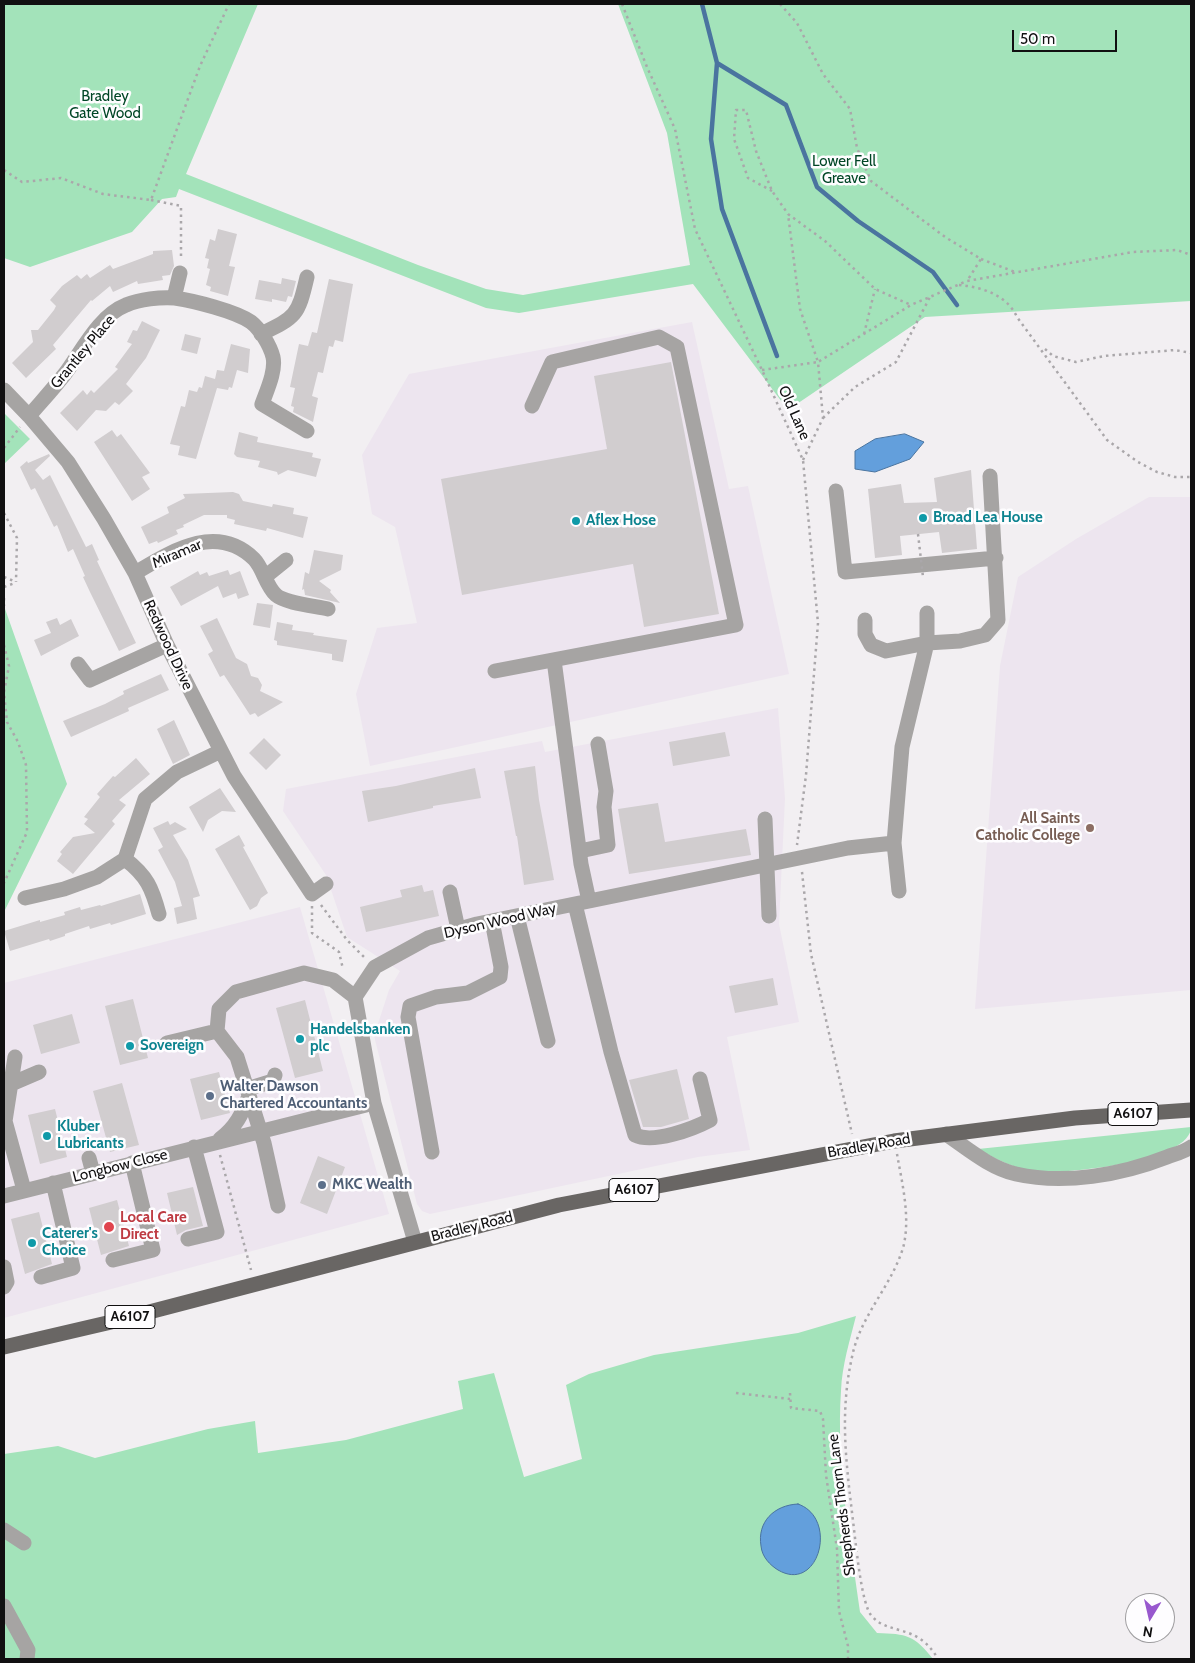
<!DOCTYPE html>
<html>
<head>
<meta charset="utf-8">
<style>
  body { margin:0 }
  #map { position:relative; width:1195px; height:1663px; overflow:hidden; background:#f2eff2; font-family:Cabin,sans-serif }
  canvas { display:block }
  .frame { position:absolute; inset:0; border:5px solid #111011; pointer-events:none }
  .north { position:absolute; left:1125px; top:1593px; width:50px; height:50px; box-sizing:border-box; background:#fefdff; border:1px solid #9f9ea0; border-radius:50%; rotate:189deg; font-size:14px; font-weight:700; line-height:20px; text-align:center; color:#111011 }
  .north::after { content:''; display:block; margin:auto; width:18px; height:22px; background:#9858ce; clip-path:polygon(50% 0,100% 100%,50% 72%,0 100%) }
  .scale { position:absolute; left:1012px; top:30px; width:105px; height:22px; box-sizing:border-box; border:2px solid #111011; border-top:0; padding-left:6px; font-size:15px; line-height:18px; white-space:nowrap; color:#111011; -webkit-text-stroke:4px #fefdff; paint-order:stroke }
</style>
</head>
<body>
<div id="map">
<canvas width="1195" height="1663"></canvas>
<div class="frame"></div>
<div class="north">N</div>
<div class="scale">50 m</div>
</div>
<script>
const ctx = document.querySelector('canvas').getContext('2d');
ctx.lineJoin = 'round';
function fillPath(path, color) { ctx.fillStyle = color; ctx.fill(path, 'evenodd'); }
function stroke(path, color, width, dash) { ctx.strokeStyle = color; ctx.lineWidth = width; ctx.lineCap = dash ? 'butt' : 'round'; ctx.setLineDash(dash || []); ctx.stroke(path); }
function label(font, color, halo, rows, align = 'center') {
  ctx.font = font + ' Cabin,sans-serif'; ctx.lineWidth = 5; ctx.setLineDash([]); ctx.textBaseline = 'middle'; ctx.strokeStyle = halo; ctx.fillStyle = color; for (const [text, x, y, turn = 0] of rows) {
    ctx.save(); ctx.translate(x, y); ctx.rotate((+turn || 0) * Math.PI / 180); ctx.textAlign = isNaN(turn) ? turn : align; if (halo) ctx.strokeText(text, 0, 0); ctx.fillText(text, 0, 0); ctx.restore();
  }
}
const built = new Path2D(`
  M692 322 729 489 748 486 789 674 370 766 356 694 377 628 417 623 395 527 372 514 362 455 409 374Z
  M1149 497H1191V990L975 1009 1000 666 1018 577 1076 539Z
  M778 708 785 798 779 924 799 1022 727 1037 750 1150 698 1157 430 1214 422 1211 417 1204 374 1036 389 990 400 971 347 937 326 875 283 811 286 789 542 741 545 752Z
  M300 907 389 1214 4 1318V983Z`);
const green = new Path2D(`
  M4 4H258L186 174 418 265 486 289 523 295 690 265 667 133 618 4H1191V301L925 317 788 410 693 284 519 313 486 308 179 189 176 197 162 199 132 232 30 267 4 258Z
  M4 413 30 439 4 464Z
  M4 606 67 784 4 912V605Z
  M1191 1127C1191 1162 1069 1173 1042 1172 1016 1170 1000 1161 978 1149Z
  M856 1316C850 1340 842 1365 841 1391 836 1465 850 1539 860 1612L877 1633C907 1634 914 1635 933 1659H4V1454L58 1446 95 1458 208 1429 255 1421 258 1453 346 1440 463 1409 458 1381 494 1373 524 1477 582 1459 566 1385 589 1374 654 1355 798 1333Z`);
const water = new Path2D(`
  M905 434 924 442 910 459 875 472 855 469V451L875 439Z
  M798 1504C839 1518 819 1594 778 1570 770 1565 762 1557 761 1546 757 1522 774 1505 798 1504Z`);
const stream = new Path2D(`
  M702 4 717 63 786 105 817 187 858 221 933 272 957 305
  M717 63 711 139 722 209 777 356`);
const building = new Path2D(`
  M218 229 237 234 229 266 235 267 228 296 210 291 211 287 206 285 210 269 207 268 209 259 205 258 210 239 215 241Z
  M172 250 174 266 170 275 162 276 163 280 138 284 137 281 113 292 110 286 92 301 91 300 53 345 56 349 26 378 12 363 33 342 31 330H38L54 310 56 306 50 300 62 286 77 275 81 279 87 274 90 278 110 265 113 269 153 254V251Z
  M282 278 296 281 292 297 288 296 286 302 272 299V302L255 299 259 280 281 284Z
  M329 279 353 284 343 342 335 340 333 347 329 346 323 373 318 372 312 396 318 398 313 422 293 412 294 407 291 406 295 388 290 387 299 344 308 346 312 332 317 333Z
  M142 321 160 330 146 358 126 384 133 391 119 405 115 402 106 411 96 410 77 431 60 413 83 390 87 395 91 390 94 393 118 369 115 367 132 344 127 342 133 330 137 331Z
  M185 334 201 338 197 354 181 350Z
  M231 344 250 349 248 373 237 370 232 388 229 387 228 390 217 388 196 459 178 455 180 446 170 444 181 406 185 407 189 390 197 392 199 387 202 388 205 376 215 379 217 370 224 371Z
  M671 362 719 614 644 627 633 564 462 595 441 479 607 449 594 376Z
  M112 430 117 437 121 434 150 473 142 477 150 489 132 501 94 442Z
  M239 432 258 437 257 442 313 453 312 457 321 459 316 477 288 470 278 475 277 472 258 467 260 461 237 457 234 454Z
  M49 454 50 456 35 470 43 480 50 475 86 547 92 544 99 560 97 561 136 643 119 651 90 592 83 577 85 576 73 549 68 552 57 525 54 527 35 488 31 490 20 467 27 461 28 463Z
  M971 470 977 549 942 553 939 532 900 536 902 555 875 558 868 489 901 484 904 503 937 502 934 478Z
  M233 492 239 494 243 501 272 507 273 504 294 508 293 514 308 517 303 538 267 528 266 531 234 524 235 520 227 518V515H204L183 525 184 527 176 530 178 534 158 543 157 541 149 544 141 527 169 513 167 507 185 498 183 494Z
  M314 550 343 555 341 570 319 581 331 590 330 592 340 603 305 595 304 589 302 590 305 572 309 574Z
  M228 570 230 575 240 571 249 595 238 599 236 593 223 598 218 586 181 606 170 587 198 571 200 575 207 572 209 576Z
  M257 603 273 605 270 628 253 625Z
  M57 618 60 625 71 619 79 636 41 656 34 640 51 633 46 622Z
  M217 618 236 658 247 664 251 676 258 678 262 685 260 691 283 702 258 717 255 713 250 715 224 675 220 677 208 654 213 651 200 626Z
  M277 622 293 625 292 630 314 633 313 635 347 640 343 662 332 660V654L277 645V641L274 640Z
  M161 674 169 690 128 708 129 711 71 737 63 721 105 704 124 694 123 691Z
  M174 720 190 755 173 764 157 729Z
  M725 732 730 756 673 766 669 742Z
  M264 738 281 755 266 770 249 753Z
  M136 758 150 774 119 800 126 805 112 821 115 824 73 874 57 861 62 854 60 852 73 837 95 833 84 824 88 819 84 817 100 797 97 794 113 776 115 777Z
  M535 766 539 800 554 880 524 885 517 836H516L504 771Z
  M475 768 481 798 433 806V808L368 822 362 791 396 786Z
  M220 788 236 812 222 811 208 820 203 832 189 807Z
  M658 803 665 842 746 829 751 855 629 874 618 809Z
  M168 821 170 825 175 822 187 829 173 835 188 860 200 896 193 898 197 919 177 924 174 908 182 906 175 882 158 850 163 847 153 828Z
  M239 835 245 846 243 847 268 893 261 898 257 906 250 910 215 849Z
  M422 885 424 892 433 890 439 916 366 932 360 907 402 897 400 890Z
  M140 894 146 914 111 925 110 923 90 929 89 926 65 934V936L50 941 49 939 10 951 4 931 40 920V922L65 915 64 912 80 907 81 910 100 905 101 906Z
  M773 978 778 1005 735 1013 729 986Z
  M133 999 148 1058 120 1065 105 1006Z
  M305 1000 323 1071 295 1078 276 1008Z
  M72 1014 80 1043 41 1054 33 1025Z
  M677 1069 689 1119 661 1127H643L629 1080Z
  M219 1072 230 1113 201 1120 190 1079Z
  M122 1083 139 1145 110 1152 93 1091Z
  M55 1109 67 1157 40 1164 28 1115Z
  M318 1156 345 1167 327 1214 300 1203Z
  M193 1187 203 1226 186 1230 177 1235 167 1193Z
  M117 1200 129 1246 101 1255 89 1208Z
  M39 1212 52 1264 25 1274 11 1219Z`);
const path = new Path2D(`
  M622 4 647 67 675 129 695 229 762 370 803 460 818 623 806 775 797 845
  M780 4 797 23 823 74 850 109 857 148 871 181 945 237 981 259 967 281
  M4 170 22 182 61 178 103 194 151 200 200 66 229 4
  M772 191 748 178 734 139 736 110H746L756 151 772 191 788 214 825 241 875 289 911 305
  M151 200 181 206V258
  M981 259 1015 272
  M959 285C982 287 1007 295 1017 317L1107 440 1138 462 1157 472 1175 477H1191
  M864 334 875 289
  M1045 349 1053 356 1076 362 1104 356 1175 350 1191 353
  M762 370 818 362 800 309 788 214
  M823 418 855 387 896 362 930 297
  M4 448 20 427
  M803 460 823 418 818 362 911 305 967 281 1133 252 1177 250 1191 255
  M4 513 17 538 16 582
  M4 577 16 582
  M4 587 15 583
  M4 598V606
  M4 645 9 666 4 692 7 722 18 742 26 765 27 832 4 883
  M802 872 811 954 852 1134
  M321 905 347 940 365 958
  M312 906V933L339 952 343 969
  M897 1154C902 1183 911 1218 903 1248 891 1287 860 1316 852 1357 838 1420 848 1475 855 1538 857 1553 862 1604 871 1615 887 1636 917 1622 938 1659
  M220 1155 251 1270
  M736 1393 790 1399
  M790 1393 791 1408 820 1411 823 1419 826 1475 837 1549 839 1611 848 1646V1659`);
const minor = new Path2D(`
  M174 298 180 273
  M261 334C296 317 298 316 307 277
  M4 390 29 416 68 462 104 519 135 573 167 645 234 776 312 894 326 884
  M29 416C41 402 53 389 64 375 81 353 98 316 126 305 140 299 160 297 175 298 194 301 235 311 251 322 260 329 270 345 273 357 276 371 267 390 262 404L307 431
  M836 491 845 572 996 558
  M135 573C171 552 216 522 254 559 263 568 266 586 276 595 285 603 315 606 328 609
  M265 577 286 560
  M865 620V634L871 645 886 651 927 643V613
  M554 660 581 864 589 901
  M78 664 90 680 167 645
  M495 671 736 625 677 347 659 337 552 362 532 406
  M765 819 769 916
  M894 843 899 891
  M580 851 608 845 604 807 606 791 598 744
  M125 859C147 876 152 888 159 914
  M450 892 458 929
  M25 898 64 889 97 877 125 859 145 799 177 772 221 751
  M575 904 611 1052 635 1135C653 1144 693 1129 710 1120L700 1079
  M517 916 548 1041
  M167 1043 217 1031
  M15 1057 5 1121 24 1190
  M4 1083 11 1084 39 1072
  M247 1089 273 1081 275 1075
  M946 1134C968 1149 990 1168 1016 1174 1064 1185 1121 1175 1167 1157 1175 1154 1184 1152 1191 1147
  M220 1139C236 1127 242 1114 249 1096
  M432 1152 408 1017 410 1006 436 997 468 993 500 977 501 967 492 921
  M89 1158 93 1173
  M4 1196 374 1103
  M278 1206 264 1143 237 1057 217 1031 219 1009 236 992 304 973 333 980 355 997
  M188 1239 217 1232 194 1147
  M415 1242 374 1103 355 997 375 967 428 938 477 924 848 848 894 843 902 747 927 643 960 641 985 635 998 620 990 476
  M113 1260 153 1250 132 1163
  M4 1267 7 1282 4 1287
  M41 1277 73 1268 53 1183
  M4 1530 24 1543
  M4 1606 28 1650 27 1659`);
const major = new Path2D(`
  M4 1347 107 1323 559 1205 894 1141 1075 1118 1191 1110`);
const pathBridge = new Path2D(`
  M918 534 923 577`);
const markers = [
  [923,518,5,"#0f9aa8"],
  [576,521,5,"#0f9aa8"],
  [1090,828,5,"#8d6e63"],
  [300,1039,5,"#0f9aa8"],
  [130,1046,5,"#0f9aa8"],
  [210,1096,5,"#5c6f8a"],
  [47,1136,5,"#0f9aa8"],
  [322,1185,5,"#5c6f8a"],
  [109,1227,6,"#e0444e"],
  [32,1243,5,"#0f9aa8"]
];
const shields = [
  [1133,1114,50],
  [634,1190,50],
  [130,1317,50]
];
const shieldNames = [
  ["A6107",1133,1114],
  ["A6107",634,1190],
  ["A6107",130,1317]
];
const parkNames = [
  ["Bradley",105,97],
  ["Gate Wood",105,114],
  ["Lower Fell",844,162],
  ["Greave",844,179]
];
const streetNames = [
  ["Grantley Place",83,352,-50],
  ["Old Lane",794,413,66],
  ["Miramar",177,554,-23],
  ["Redwood Drive",168,645,65],
  ["Dyson Wood Way",500,921,-13],
  ["Bradley Road",869,1146,-10],
  ["Longbow Close",120,1166,-14],
  ["Bradley Road",472,1227,-14],
  ["Shepherds Thorn Lane",842,1505,-97]
];
const cultureNames = [
  ["Broad Lea House",933,518],
  ["Aflex Hose",586,521],
  ["Handelsbanken",310,1030],
  ["plc",310,1047],
  ["Sovereign",140,1046],
  ["Kluber",57,1127],
  ["Lubricants",57,1144],
  ["Caterer's",42,1234],
  ["Choice",42,1251]
];
const educationNames = [
  ["All Saints",1080,819],
  ["Catholic College",1080,836]
];
const serviceNames = [
  ["Walter Dawson",220,1087],
  ["Chartered Accountants",220,1104],
  ["MKC Wealth",332,1185]
];
const healthNames = [
  ["Local Care",120,1218],
  ["Direct",120,1235]
];
fillPath(built, '#ede5ef');
fillPath(green, '#a3e3ba');
fillPath(water, '#639fdc');
stroke(water, '#4a749f', 1);
stroke(stream, '#4a749f', 4.5);
fillPath(building, '#d1cdcf');
stroke(path, '#aaa7aa', 2.5, [2.5, 4]);
stroke(minor, '#a6a4a3', 15);
stroke(major, '#696664', 15);
stroke(pathBridge, '#aaa7aa', 2.5, [2.5, 4]);
for (const [x, y, r, color] of markers) { const dot = new Path2D(); dot.arc(x, y, r, 0, 2 * Math.PI); ctx.fillStyle = color; ctx.fill(dot); stroke(dot, '#fefdff', 2); }
for (const [x, y, w] of shields) { const box = new Path2D(); box.roundRect(x - w / 2, y - 11.5, w, 23, 4); ctx.fillStyle = '#fefdff'; ctx.fill(box); stroke(box, '#111011', 1); }
label('bold 14px', '#111011', null, shieldNames);
label('15px', '#004626', '#fefdff', parkNames);
label('15px', '#111011', '#fefdff', streetNames);
label('bold 15px', '#0d838f', '#fefdff', cultureNames, 'left');
label('bold 15px', '#785e54', '#fefdff', educationNames, 'right');
label('bold 15px', '#4e5e75', '#fefdff', serviceNames, 'left');
label('bold 15px', '#be3a42', '#fefdff', healthNames, 'left');
</script>
</body>
</html>
